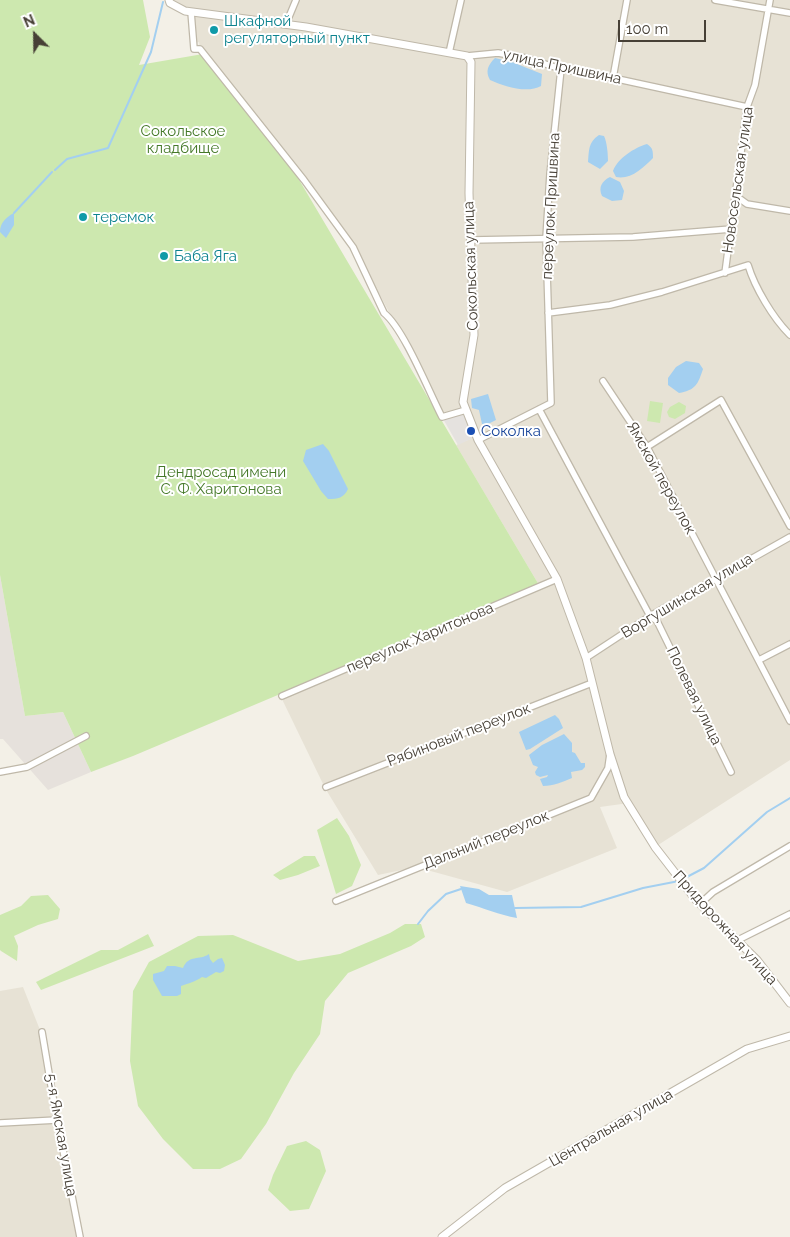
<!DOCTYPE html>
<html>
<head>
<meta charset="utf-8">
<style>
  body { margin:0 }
  #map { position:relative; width:790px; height:1237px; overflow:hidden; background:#f3f0e7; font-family:Raleway,sans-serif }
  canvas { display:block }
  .north { position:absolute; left:10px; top:10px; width:50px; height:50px; -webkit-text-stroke:4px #fff; paint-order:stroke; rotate:337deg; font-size:14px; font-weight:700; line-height:20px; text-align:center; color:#474036 }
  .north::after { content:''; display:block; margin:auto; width:18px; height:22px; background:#474036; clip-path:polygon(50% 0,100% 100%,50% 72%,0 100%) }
  .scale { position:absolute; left:618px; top:20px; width:88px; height:22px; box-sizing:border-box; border:2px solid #474036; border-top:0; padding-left:6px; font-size:15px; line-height:18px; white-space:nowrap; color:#474036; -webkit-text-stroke:4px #fff; paint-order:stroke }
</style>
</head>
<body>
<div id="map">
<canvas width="790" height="1237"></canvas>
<div class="north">N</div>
<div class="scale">100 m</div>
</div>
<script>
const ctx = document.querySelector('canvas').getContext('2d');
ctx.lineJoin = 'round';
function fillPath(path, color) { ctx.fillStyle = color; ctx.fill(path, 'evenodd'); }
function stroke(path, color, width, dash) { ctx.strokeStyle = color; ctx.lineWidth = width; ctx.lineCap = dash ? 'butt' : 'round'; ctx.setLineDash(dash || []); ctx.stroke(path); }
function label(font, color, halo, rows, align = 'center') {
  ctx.font = font + ' Raleway,sans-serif'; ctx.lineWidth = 4; ctx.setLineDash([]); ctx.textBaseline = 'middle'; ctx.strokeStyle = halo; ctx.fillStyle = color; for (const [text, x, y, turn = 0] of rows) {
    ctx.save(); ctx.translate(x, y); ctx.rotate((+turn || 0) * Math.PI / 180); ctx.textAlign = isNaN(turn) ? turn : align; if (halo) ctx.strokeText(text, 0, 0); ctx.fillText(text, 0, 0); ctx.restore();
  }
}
const residential = new Path2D(`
  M169 0H790V760L655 847 629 803 600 807 617 848 507 892 416 867 378 875 325 788 280 695 539 585 456 445 477 436 464 402 475 334 470 193 471 101 468 193 473 335 462 402 466 410 442 416 410 351 354 247 304 179 200 48 199 42 196 43 192 27 191 12 178 8ZM225 16 306 26 405 45 306 28Z
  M23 987 40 1030 53 1109 79 1237H0V991Z`);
const industrial = new Path2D(`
  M0 575 25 716 63 712 91 772 48 790 3 739H0Z`);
const green = new Path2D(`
  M0 0H143L150 37 139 65 203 54 298 178 539 585 133 756 91 772 63 712 25 716 0 575Z
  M650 401 663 403 660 423 647 421Z
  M679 402 686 406 685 413 675 419 669 417 667 412 670 407Z
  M337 818 349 836 361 865 352 886 336 894 317 830Z
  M304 856H315L320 866 298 875 280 880 273 875Z
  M48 895 60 909 58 919 38 925 14 936 18 946 17 961 1 951 0 950V915L21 906 31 896Z
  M405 924H421L425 937 411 946 348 973 325 1001 320 1034 294 1073 266 1124 241 1159 220 1169H193L163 1139 138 1106 130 1061 133 991 149 962 198 936 233 935 298 961 340 954 390 933Z
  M148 934 154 946 41 990 36 982 101 950H118Z
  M306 1141 320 1150 326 1171 309 1209 290 1211 268 1190 273 1175 287 1146Z`);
const parking = new Path2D(`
  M466 410 477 436 458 445 442 417Z`);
const water = new Path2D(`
  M495 58 512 62 542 74 541 86C527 94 503 86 490 80 485 71 488 65 495 58Z
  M599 135 604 136C607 142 608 154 608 161L600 169 588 162C589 151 588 142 599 135Z
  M647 144C653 148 653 151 653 158 643 168 631 180 616 177L613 171C618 158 634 148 647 144Z
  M610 177 620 182 624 191 622 200 612 201 602 196C598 187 602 181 610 177Z
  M14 213V225L6 238 0 232C0 223 6 217 14 213Z
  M686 361 699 363 703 369C698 384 696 390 679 393L668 385V378L676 367Z
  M488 394 496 420 488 424H482L479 410 472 408 471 399Z
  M323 444 329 451 348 489C344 498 338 499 328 499L321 491 303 461 306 450Z
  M555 715 559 719 563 728 530 749 526 750 519 732Z
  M564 734 572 743V752L575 753 581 763H585V767L582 770 571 772 572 778C562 782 554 786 543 786L540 779 547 777 548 775 540 777 536 775 535 772 538 767 533 765 529 755 542 745Z
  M460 886 479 889 489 895H512L517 918C499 915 484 908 466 903Z
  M209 954 210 959 213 963 218 959 222 958 225 965 224 971 220 973 216 972 206 978 202 977C195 982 189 983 181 986V994L177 996H162L153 980V974L164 971 167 966H175L183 968C189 954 199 961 209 954Z`);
const stream = new Path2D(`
  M55 170 67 159 108 148 151 52 163 2
  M14 213 52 172
  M683 879 704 868 767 812 790 798
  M515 908 581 907 643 888 679 881
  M418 924 428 911 446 894 461 889`);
const minor = new Path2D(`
  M715 0 790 13
  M191 12 194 49H200L304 180 353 247 384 313C404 329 429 392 442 417L466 410
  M286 24 296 0
  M449 53 461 0
  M467 56 498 53 526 58 561 69 613 78 747 107
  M613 78 627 0
  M736 196 747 204 790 211
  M471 240 633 237 731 229
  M725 273 747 107 755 85 770 0
  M548 313 610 305 662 292 748 265C755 288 773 318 790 335
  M603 381 647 447 790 721
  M539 409 650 616 657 621 731 772
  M478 440 551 403 546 238 550 174 561 69
  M647 447 721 400 790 526
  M586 658 650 616 790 537
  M759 660 790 644
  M282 696 557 579
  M0 772 27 767 86 736
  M326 787 592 683
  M336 901 591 798 608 768 610 754
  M700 904 713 892 790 846
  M736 941 790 914
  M42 1032 55 1109 80 1237
  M0 1123 57 1120`);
const tertiary = new Path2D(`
  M169 0 170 3 185 11 306 27 467 56 471 62 469 193 474 335 463 402 478 440 557 579 586 658 610 754 624 797 655 847 696 900 757 960 790 1003
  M442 1237 505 1188 747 1049 790 1036`);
const markers = [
  [214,30,5,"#0f9aa8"],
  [83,217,5,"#0f9aa8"],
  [164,256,5,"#0f9aa8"],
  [471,431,5,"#1a4fb4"]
];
const cultureNames = [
  ["Шкафной",224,21],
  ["регуляторный пункт",224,38],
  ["теремок",93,217],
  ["Баба Яга",174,256]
];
const streetNames = [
  ["улица Пришвина",562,67,12],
  ["Новосельская улица",738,180,-82],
  ["переулок Пришвина",551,206,-87],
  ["Сокольская улица",471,266,-92],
  ["Ямской переулок",661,478,61],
  ["Воргушинская улица",687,596,-31],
  ["переулок Харитонова",420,638,-23],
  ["Полевая улица",694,696,64],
  ["Рябиновый переулок",459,735,-21],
  ["Дальний переулок",486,840,-22],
  ["Придорожная улица",725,928,48],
  ["Центральная улица",611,1128,-30],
  ["5-я Ямская улица",61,1135,80]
];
const parkNames = [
  ["Сокольское",183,131],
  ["кладбище",183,148],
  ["Дендросад имени",221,472],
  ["С. Ф. Харитонова",221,489]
];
const transitNames = [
  ["Соколка",481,431]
];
fillPath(residential, '#e7e2d5');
fillPath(industrial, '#e6e1dc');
fillPath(green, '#cde8af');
fillPath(parking, '#e5e2df');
fillPath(water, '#a3cff0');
stroke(stream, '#a3cff0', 2);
stroke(minor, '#bfb8a9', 8);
stroke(tertiary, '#bfb8a9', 9);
stroke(minor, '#fff', 5.5);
stroke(tertiary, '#fff', 7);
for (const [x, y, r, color] of markers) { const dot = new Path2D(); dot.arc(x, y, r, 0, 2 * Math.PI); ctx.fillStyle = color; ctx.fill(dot); stroke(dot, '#fff', 2); }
label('15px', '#0d838f', '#fff', cultureNames, 'left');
label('15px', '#474036', '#fff', streetNames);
label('15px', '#457929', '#fff', parkNames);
label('15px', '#164399', '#fff', transitNames, 'left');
</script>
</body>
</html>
